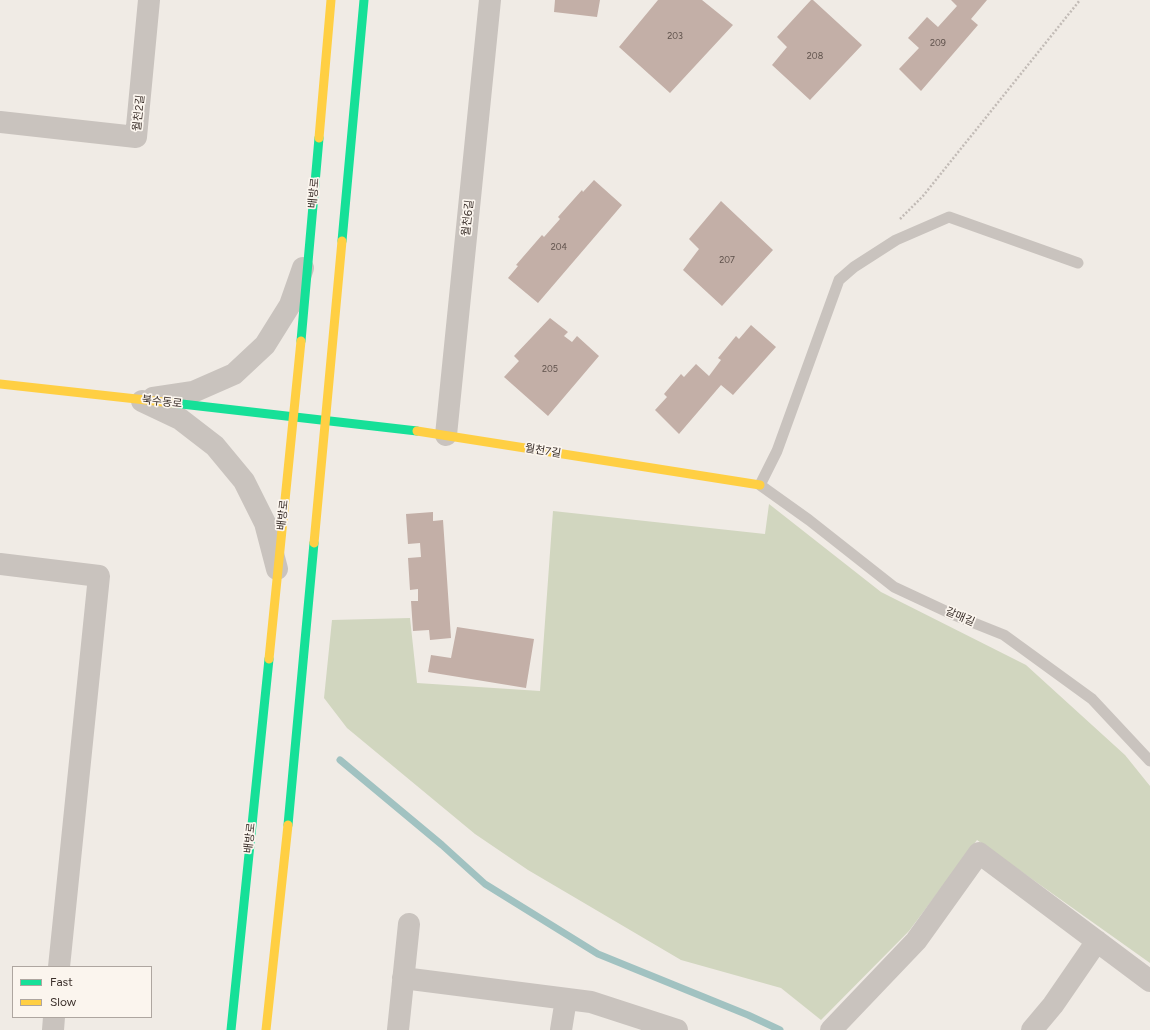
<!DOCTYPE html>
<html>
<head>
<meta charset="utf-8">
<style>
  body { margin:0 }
  #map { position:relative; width:1150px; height:1030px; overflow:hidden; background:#f0ebe5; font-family:Figtree,sans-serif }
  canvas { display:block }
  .legend { position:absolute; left:12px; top:966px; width:140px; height:52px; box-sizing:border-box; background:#fbf5ee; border:1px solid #aea6a0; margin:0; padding:5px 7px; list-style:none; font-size:12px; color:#3b302b }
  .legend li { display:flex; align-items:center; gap:8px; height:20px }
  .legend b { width:20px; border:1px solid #aea6a0 }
</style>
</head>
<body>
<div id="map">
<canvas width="1150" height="1030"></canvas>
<ul class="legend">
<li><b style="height:5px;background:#16e098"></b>Fast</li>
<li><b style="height:5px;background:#ffcf43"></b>Slow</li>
</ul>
</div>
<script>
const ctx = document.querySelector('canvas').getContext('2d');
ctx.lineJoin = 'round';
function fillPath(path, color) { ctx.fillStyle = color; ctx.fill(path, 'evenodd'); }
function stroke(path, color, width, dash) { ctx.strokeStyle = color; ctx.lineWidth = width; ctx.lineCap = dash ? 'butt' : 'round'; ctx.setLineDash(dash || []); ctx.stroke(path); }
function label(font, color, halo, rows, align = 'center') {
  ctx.font = font + ' Figtree,"Noto Sans KR",sans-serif'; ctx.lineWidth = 3.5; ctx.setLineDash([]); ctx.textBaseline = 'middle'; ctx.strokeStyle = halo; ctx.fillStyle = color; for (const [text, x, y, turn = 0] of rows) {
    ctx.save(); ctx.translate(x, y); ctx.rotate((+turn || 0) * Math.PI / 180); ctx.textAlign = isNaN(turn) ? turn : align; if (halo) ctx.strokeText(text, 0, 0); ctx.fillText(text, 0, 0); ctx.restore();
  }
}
const green = new Path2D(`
  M769 504 881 592 1026 665 1125 755 1150 786V963L977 840 909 931 821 1020 781 988 681 960 528 870 475 834 347 728 324 698 332 620 410 618 417 683 540 691 553 511 765 534Z`);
const stream = new Path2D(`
  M340 760 442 845 485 884 598 954 748 1015 780 1030`);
const building = new Path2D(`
  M555 0H600L597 17 554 12Z
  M658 0H702L733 25 670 93 619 47Z
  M811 0H813L862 45 810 100 772 65 787 47 777 37Z
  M951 0H987L971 19 978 25 921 91 899 69 919 48 908 38 927 17 938 27 957 6Z
  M594 180 622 205 538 303 508 278 518 266 516 265 542 235 544 237 560 219 558 217 582 190 583 192Z
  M721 201 773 250 722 306 683 270 699 249 689 239Z
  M550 318 568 332 564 336 572 342 577 336 599 356 548 416 504 377 519 361 514 356Z
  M751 325 776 347 733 395 721 385 679 434 655 410 667 397 664 394 681 374 684 377 696 364 709 376 721 360 718 358 736 336 739 339Z
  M433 512V521L443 520 451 638 430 640 429 630 413 631 411 601H418V589L410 590 408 558 421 557 420 543 408 544 406 514Z
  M457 627 534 639 526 688 428 672 431 655 451 658Z`);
const path = new Path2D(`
  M900 219 923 196 1080 0`);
const lane = new Path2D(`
  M1078 263 949 217 896 240 854 267 839 280 777 451 760 485 809 520 894 587 954 615 1004 635 1092 699 1150 761`);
const street = new Path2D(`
  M0 122 136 137 149 0
  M153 398 193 392 234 374 265 345 290 305 303 268
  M142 401 180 419 215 446 244 481 265 523 277 569
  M446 435 490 0
  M0 564 99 576 59 967
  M403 978 591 1002 677 1030
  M53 1030 54 1017
  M398 1030 409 924
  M561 1030 566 999
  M831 1030 916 941 979 853 1150 981
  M1032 1030 1053 1005 1097 941`);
const fast = new Path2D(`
  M342 241 364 0
  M301 341 319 138
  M173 403 417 431
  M288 825 314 543
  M231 1030 269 659`);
const slow = new Path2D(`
  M319 138 331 0
  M0 384 173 403
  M417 431 760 485
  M314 543 342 241
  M269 659 301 341
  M266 1030 288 825`);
const numberNames = [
  ["203",675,36],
  ["209",938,43],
  ["208",815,56],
  ["204",559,247],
  ["207",727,260],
  ["205",550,369]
];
const streetNames = [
  ["월천2길",139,113,-84],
  ["배방로",314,193,-85],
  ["월천6길",468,218,-84],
  ["북수동로",162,402,6],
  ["월천7길",543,451,9],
  ["배방로",283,515,-84],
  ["갈매길",960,617,23],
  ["배방로",250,838,-84]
];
fillPath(green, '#d1d6bf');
stroke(stream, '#a1c2c1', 7);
fillPath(building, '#c3afa7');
stroke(path, '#c2bbb6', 2.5, [2, 2]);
stroke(lane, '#c9c3be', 11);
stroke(street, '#c9c3be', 22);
stroke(fast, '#16e098', 9);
stroke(slow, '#ffcf43', 9);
label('9px', '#5d504a', null, numberNames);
label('11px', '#3b302b', '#fbf5ee', streetNames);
</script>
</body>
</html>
